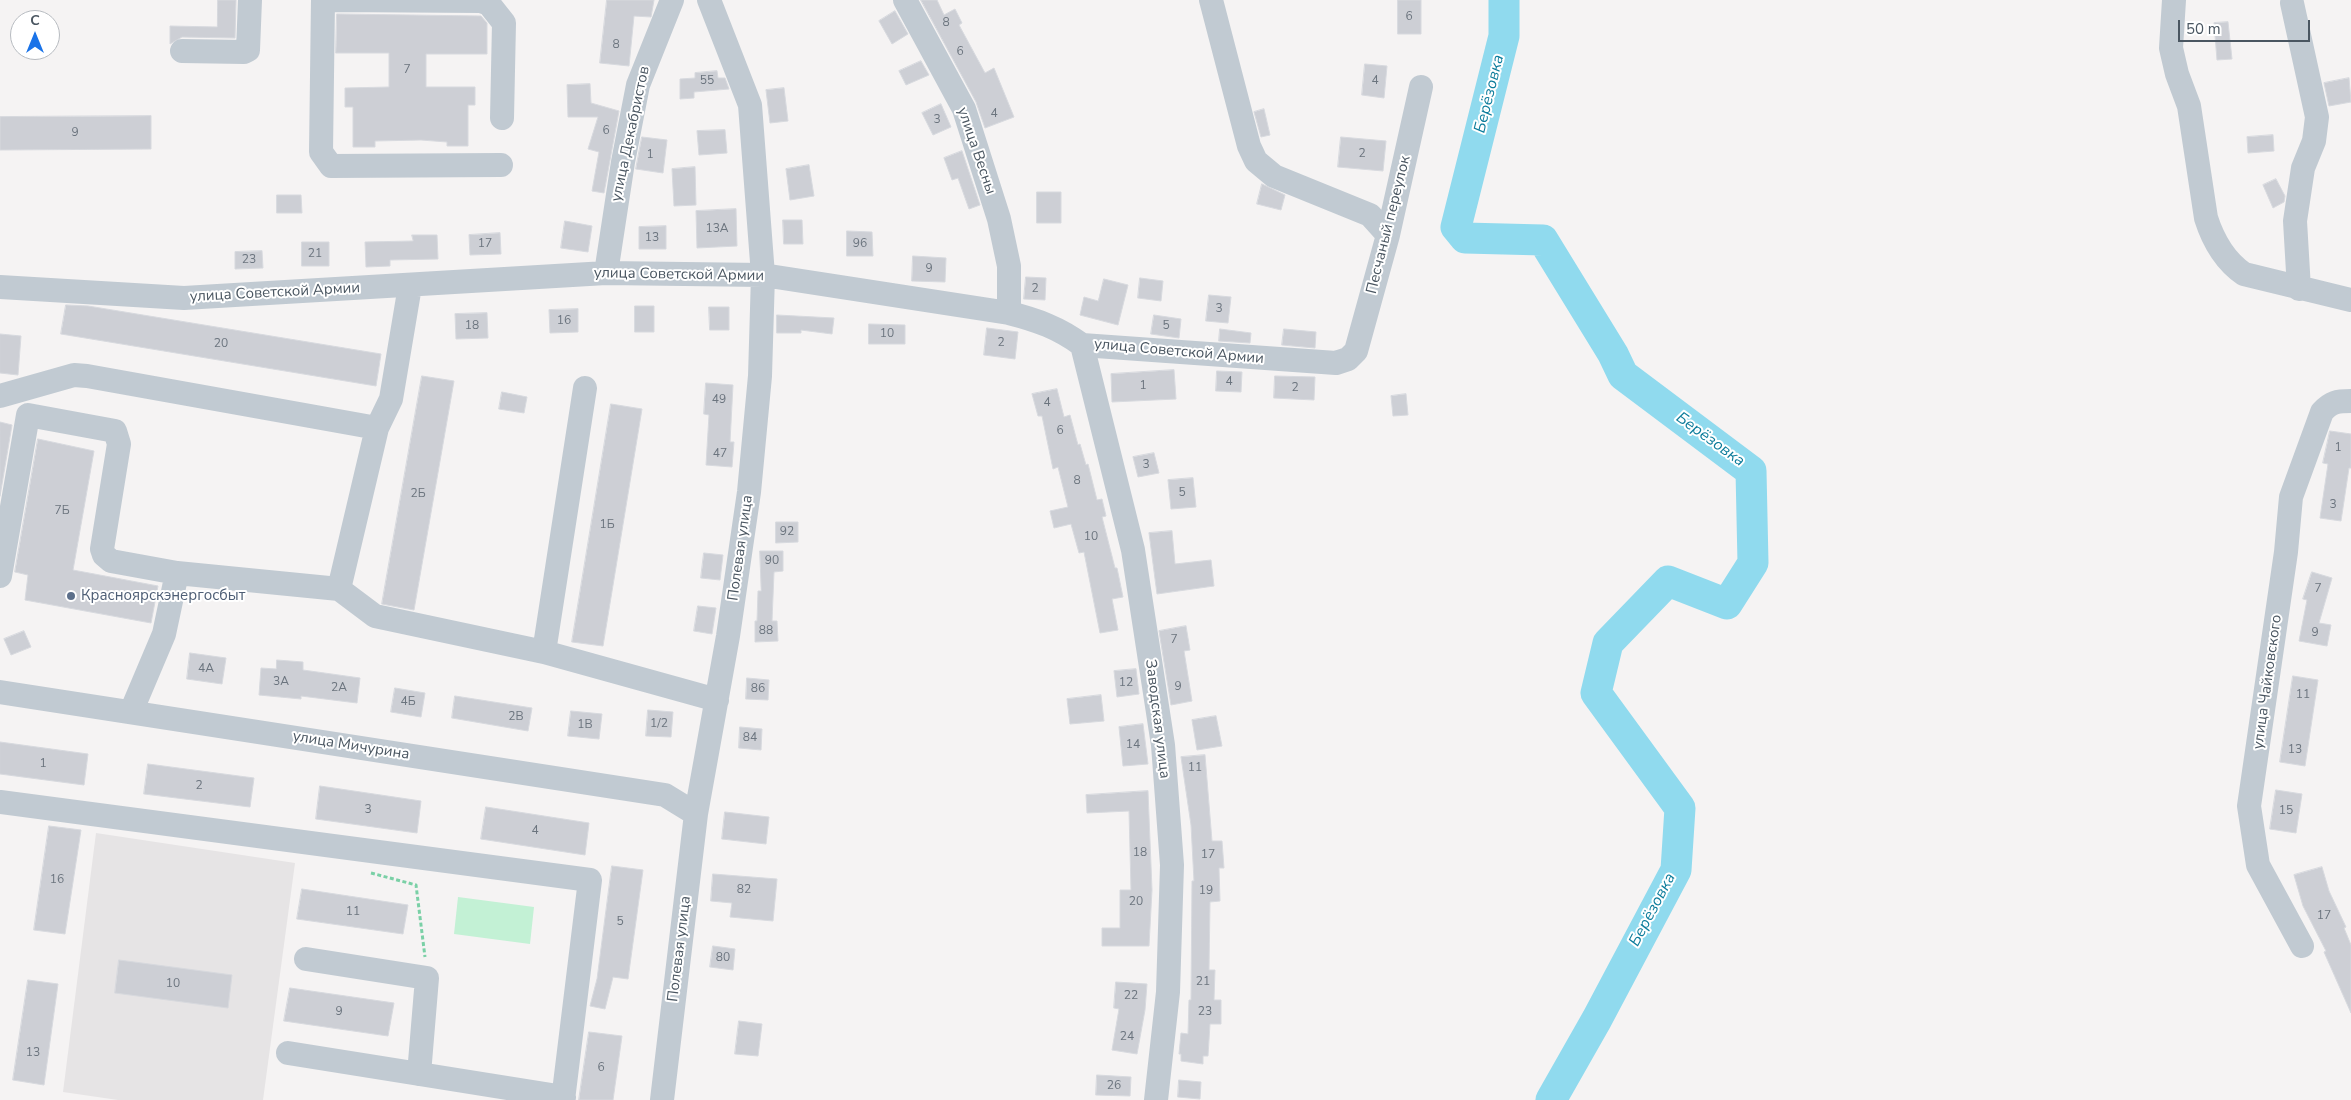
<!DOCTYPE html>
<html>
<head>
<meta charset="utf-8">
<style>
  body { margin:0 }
  #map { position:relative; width:2351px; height:1100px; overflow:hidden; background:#f5f3f3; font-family:"Nunito Sans",sans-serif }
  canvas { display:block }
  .north { position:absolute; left:10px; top:10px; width:50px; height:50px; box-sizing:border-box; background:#fff; border:1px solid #b7bbc0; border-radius:50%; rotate:0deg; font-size:14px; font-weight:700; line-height:20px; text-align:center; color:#4a5661 }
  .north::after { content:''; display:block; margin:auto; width:18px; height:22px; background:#1a73e8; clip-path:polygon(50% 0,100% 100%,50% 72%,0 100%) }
  .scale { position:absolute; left:2178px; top:20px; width:132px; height:22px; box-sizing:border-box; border:2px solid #4a5661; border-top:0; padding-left:6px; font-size:15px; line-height:18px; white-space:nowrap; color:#4a5661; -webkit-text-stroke:4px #fff; paint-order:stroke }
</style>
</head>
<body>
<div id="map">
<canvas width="2351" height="1100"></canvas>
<div class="north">С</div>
<div class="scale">50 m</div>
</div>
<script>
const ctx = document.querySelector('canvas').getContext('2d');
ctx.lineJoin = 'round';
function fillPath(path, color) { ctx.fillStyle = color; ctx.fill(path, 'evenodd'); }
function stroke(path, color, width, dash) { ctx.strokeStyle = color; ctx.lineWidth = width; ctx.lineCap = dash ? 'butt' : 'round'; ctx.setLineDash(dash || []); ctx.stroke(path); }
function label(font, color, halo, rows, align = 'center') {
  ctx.font = font + ' "Nunito Sans",sans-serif'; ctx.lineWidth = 4; ctx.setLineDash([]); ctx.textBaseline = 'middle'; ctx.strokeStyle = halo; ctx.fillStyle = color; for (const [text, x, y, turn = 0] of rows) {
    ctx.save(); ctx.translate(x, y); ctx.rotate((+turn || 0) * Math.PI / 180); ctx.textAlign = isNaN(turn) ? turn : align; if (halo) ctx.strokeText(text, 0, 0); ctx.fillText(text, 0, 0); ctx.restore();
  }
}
const education = new Path2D(`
  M96 833 295 863 263 1100H118L63 1092Z`);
const green = new Path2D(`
  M458 897 534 907 530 944 454 934Z`);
const river = new Path2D(`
  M1504 0V36L1456 227 1465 238 1543 240 1613 354 1623 375 1751 471 1753 563 1727 604 1668 581 1608 643 1596 693 1680 808 1676 870 1597 1019 1551 1100`);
const building = new Path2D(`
  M218 0H236L235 38 182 37 170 44V26L217 27Z
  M607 0H654L651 17 634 16 629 66 600 63Z
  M921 0H937L944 15 955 9 962 23 959 25 985 73 994 68 1014 117 985 128 976 102Z
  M1398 0H1421V34H1398Z
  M895 11 908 34 892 44 879 21Z
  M337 14 481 16 487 23V54H426V87H475V105H468V146H447V142L421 140 375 141V147H353V107H345V88L389 87V53H336Z
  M2228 22 2232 59 2217 60 2214 23Z
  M921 61 929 75 906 85 899 71Z
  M1365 64 1387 66 1384 98 1362 95Z
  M717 71 718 78H725L729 89 694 92V98L680 99V79L695 78V73Z
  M2349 78 2351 102 2329 106 2324 83Z
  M590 84 591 103 619 111 604 193 592 191 599 152 588 149 598 117H568L567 85Z
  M784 88 788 121 770 123 766 90Z
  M941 104 951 127 933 135 922 113Z
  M1264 109 1270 135 1261 137 1254 112Z
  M151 116V149L0 150V117Z
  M725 130 727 153 699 155 697 131Z
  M2273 135 2274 151 2248 153 2247 137Z
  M642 137 667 140 663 173 636 169Z
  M1341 137 1386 141 1383 171 1338 167Z
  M962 151 980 205 969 209 958 178 952 180 944 158Z
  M809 165 814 196 790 200 786 169Z
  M695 167 696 205 674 206 672 169Z
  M2276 179 2285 196 2284 202 2273 208 2263 185Z
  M1262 184 1285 195 1281 210 1257 204Z
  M1037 192H1061V223H1037Z
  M277 195H301L302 213H277Z
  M736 209 737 246 697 248 696 211Z
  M783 220H802L803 244H784Z
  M565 221 592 226 588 252 561 248Z
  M666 226V249H639V227Z
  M847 231 872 232 873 256H847Z
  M500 233 501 254 470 255 469 235Z
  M412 235H437L438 259 390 260V266L366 267 365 242 413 241Z
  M302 242H329V266H302Z
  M262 251 263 268 235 269V252Z
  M913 256 946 258 945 282 912 281Z
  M1026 277 1046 278 1045 300 1024 299Z
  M1140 278 1163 281 1161 301 1138 298Z
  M1104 279 1128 285 1118 325 1080 315 1084 297 1098 301Z
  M1209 295 1231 297 1228 323 1206 321Z
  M66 305 88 306 381 354 376 386 61 334Z
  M635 306H654V332H635Z
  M709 307H729V330H710Z
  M578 309V332L550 333 549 310Z
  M487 313 488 338 456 339 455 314Z
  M777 315 834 318 832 334 801 330V333H777Z
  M1154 315 1181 319 1179 338 1151 334Z
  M869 324 905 325V344H869Z
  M987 328 1018 332 1015 359 984 355Z
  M1220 329 1251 333 1250 343 1219 341Z
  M1284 329 1316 332 1315 348 1282 345Z
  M0 334 21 336 18 375 0 373Z
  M1174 370 1176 399 1112 402 1111 374Z
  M1217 371 1242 372 1241 392 1216 391Z
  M422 376 454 381 414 610 382 604Z
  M1275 376 1315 377 1314 400 1274 398Z
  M706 383 733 385 730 442H734L732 467 706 465 709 415 704 414Z
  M1057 389 1064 417 1070 415 1078 445 1080 444 1086 465 1088 464 1097 500 1102 499 1106 516 1102 517 1115 568H1117L1123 597 1112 599 1118 630 1100 633 1084 552 1079 553 1071 524 1054 528 1050 511 1068 507 1058 467 1053 469 1042 416H1038L1032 394Z
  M502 392 527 397 524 413 499 409Z
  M1406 394 1408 415 1393 416 1391 396Z
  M611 404 642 409 603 646 572 642Z
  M0 422 12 425 0 496Z
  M2330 431 2351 434V468H2349L2341 521 2320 518 2328 464 2323 463Z
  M38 439 94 451 73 570 158 586 151 623 25 600 28 575 15 572Z
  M1154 453 1159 473 1138 477 1133 457Z
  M1193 478 1196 507 1171 509 1168 480Z
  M776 522H798V542L776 543Z
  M1172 531 1175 564 1211 560 1214 586 1157 594 1149 533Z
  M760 551H783V571L774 572 772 621H777L778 641 755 642V621H757L758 591H761Z
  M704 553 723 555 720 580 701 578Z
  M2312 572 2332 578 2319 623 2331 625 2327 646 2299 641 2307 600 2303 599Z
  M698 606 716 608 712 634 694 631Z
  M1186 626 1190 650 1184 651 1192 701 1171 705 1159 631Z
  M24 631 31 647 11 655 4 639Z
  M190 653 226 658 222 684 187 679Z
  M277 660 303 662V670L360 678 357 703 301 696V699L259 695 261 668 276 669Z
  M1136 669 1139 694 1117 697 1114 671Z
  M2293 676 2318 680 2305 766 2280 762Z
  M747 678 769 680 768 700 746 699Z
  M395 688 425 693 421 717 391 712Z
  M1101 695 1104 721 1070 724 1067 699Z
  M455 696 532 708 528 731 452 718Z
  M648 710 673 712 671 737 646 736Z
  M571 711 602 714 599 739 568 736Z
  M1216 716 1222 746 1197 750 1192 720Z
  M1143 724 1148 764 1123 766 1119 727Z
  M740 727 762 729 761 750 739 748Z
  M0 742 88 754 84 785 0 774Z
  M1205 755 1212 841H1222L1224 868H1219L1220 901 1210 902 1209 970H1215L1214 1000H1221V1024H1210L1208 1056H1203V1064L1181 1061V1054H1179L1181 1033 1188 1034 1189 1000H1191L1192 881H1194L1191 825 1181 757Z
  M148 764 254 778 250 807 144 794Z
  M320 786 421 801 417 833 316 819Z
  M2276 790 2302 794 2296 833 2270 829Z
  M1148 791 1152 890 1149 946H1102V928H1120V890H1131L1129 811 1087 813 1086 795Z
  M486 807 589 823 585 855 481 839Z
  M725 812 769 817 766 844 722 839Z
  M49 826 81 830 65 934 34 930Z
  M612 866 643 870 628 979 613 977 605 1009 590 1006 597 979Z
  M2322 867 2329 891 2346 927 2344 928 2351 945V1013L2324 952 2326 951 2303 906 2294 875Z
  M713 874 777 879 773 921 730 917 732 903 711 901Z
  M302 889 408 905 403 934 297 919Z
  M713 946 735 949 733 970 710 967Z
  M119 960 232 975 228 1008 115 993Z
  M28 980 58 984 44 1085 13 1080Z
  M1116 982 1147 984 1145 1010 1137 1054 1112 1050 1119 1009 1114 1008Z
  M290 988 394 1003 388 1036 284 1021Z
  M739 1021 762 1024 758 1056 735 1054Z
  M589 1032 622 1036 613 1100H579Z
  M1097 1075 1131 1077 1130 1096 1096 1095Z
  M1179 1080 1201 1082 1200 1099 1178 1097Z`);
const path = new Path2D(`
  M371 873 416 885 425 957`);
const minor = new Path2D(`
  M323 0 321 152 331 166 501 165
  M333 0 481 1 489 4 504 23 502 118
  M905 0 964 109 999 219 1009 266V313
  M1211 0 1249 146 1256 161 1274 176 1370 215 1388 235
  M2174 0 2171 48 2177 74 2189 106 2206 218C2213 240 2225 261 2244 274L2351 300
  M2292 3 2317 117 2314 141 2303 168 2295 221 2299 289
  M182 51 244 52 248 50 250 0
  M606 273 623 162 638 85 672 0
  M0 287 184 298 606 273 763 275 1009 313C1037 320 1059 328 1082 345L1336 363 1348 359 1356 351 1388 235 1421 87
  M1082 345 1133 550 1163 745 1172 865 1168 992 1156 1100
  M0 396 74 375 87 376 377 428
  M0 576 28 415 115 431 119 444 102 549 104 555 111 561 177 573
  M339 589 377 428 391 399 410 286
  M544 652 585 388
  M0 692 665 795 696 814
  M131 712 164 634 177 573 339 589 375 616 544 652 717 700
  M0 802 590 880 563 1100
  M2302 946 2258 865 2249 806 2286 552 2291 497 2322 412C2331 402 2337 401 2351 401
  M306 959 427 978 419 1074
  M288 1053 564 1097
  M662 1100 696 814 728 636 749 492 760 376 763 275 750 105 709 0`);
const markers = [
  [71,596,5,"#5c6f8a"]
];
const numberNames = [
  ["6",1409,17],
  ["8",946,23],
  ["8",616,45],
  ["6",960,52],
  ["7",407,70],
  ["55",707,81],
  ["4",1375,81],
  ["4",994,114],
  ["3",937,120],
  ["6",606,131],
  ["9",75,133],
  ["2",1362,154],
  ["1",650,155],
  ["13А",717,229],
  ["13",652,238],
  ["17",485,244],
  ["96",860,244],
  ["21",315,254],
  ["23",249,260],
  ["9",929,269],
  ["2",1035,289],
  ["3",1219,309],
  ["16",564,321],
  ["18",472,326],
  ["5",1166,326],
  ["10",887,334],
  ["2",1001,343],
  ["20",221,344],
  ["4",1229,382],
  ["1",1143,386],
  ["2",1295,388],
  ["49",719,400],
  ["4",1047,403],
  ["6",1060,431],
  ["1",2338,448],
  ["47",720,454],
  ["3",1146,465],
  ["8",1077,481],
  ["5",1182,493],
  ["2Б",418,494],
  ["3",2333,505],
  ["7Б",62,511],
  ["1Б",607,525],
  ["92",787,532],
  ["10",1091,537],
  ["90",772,561],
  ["7",2318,589],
  ["88",766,631],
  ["9",2315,633],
  ["7",1174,640],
  ["4А",206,669],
  ["3А",281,682],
  ["12",1126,683],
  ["9",1178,687],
  ["2А",339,688],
  ["86",758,689],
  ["11",2303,695],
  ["4Б",408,702],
  ["2В",516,717],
  ["1/2",659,724],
  ["1В",585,725],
  ["84",750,738],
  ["14",1133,745],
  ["13",2295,750],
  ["1",43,764],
  ["11",1195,768],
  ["2",199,786],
  ["3",368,810],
  ["15",2286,811],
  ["4",535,831],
  ["18",1140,853],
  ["17",1208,855],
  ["16",57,880],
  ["82",744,890],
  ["19",1206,891],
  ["20",1136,902],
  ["11",353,912],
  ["17",2324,916],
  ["5",620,922],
  ["80",723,958],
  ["21",1203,982],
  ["10",173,984],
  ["22",1131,996],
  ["9",339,1012],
  ["23",1205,1012],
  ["24",1127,1037],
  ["13",33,1053],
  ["6",601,1068],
  ["26",1114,1086]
];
const streetNames = [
  ["улица Декабристов",631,134,-78],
  ["улица Весны",976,151,71],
  ["Песчаный переулок",1389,225,-76],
  ["улица Советской Армии",679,275,1],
  ["улица Советской Армии",275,293,-3],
  ["улица Советской Армии",1179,352,5],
  ["Полевая улица",741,548,-82],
  ["улица Чайковского",2268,682,-82],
  ["Заводская улица",1157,719,83],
  ["улица Мичурина",351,746,9],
  ["Полевая улица",680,949,-83]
];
const serviceNames = [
  ["Красноярскэнергосбыт",81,596]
];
const waterNames = [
  ["Берёзовка",1490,94,-76],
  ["Берёзовка",1710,440,36],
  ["Берёзовка",1653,910,-62]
];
fillPath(education, '#e6e4e5');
fillPath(green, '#c3f1d5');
stroke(river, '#90daee', 31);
fillPath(building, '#cdcfd5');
stroke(building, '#d7d9de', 1);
stroke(path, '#7ad0a6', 3, [4, 2.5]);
stroke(minor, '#c1cad2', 24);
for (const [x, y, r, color] of markers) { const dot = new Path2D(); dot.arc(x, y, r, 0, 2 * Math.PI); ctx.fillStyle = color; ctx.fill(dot); stroke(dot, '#fff', 2); }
label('12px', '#6b747e', null, numberNames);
label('15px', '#4a5661', '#fff', streetNames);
label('15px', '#4e5e75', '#fff', serviceNames, 'left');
label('italic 16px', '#0c7c9b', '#fff', waterNames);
</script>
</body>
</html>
